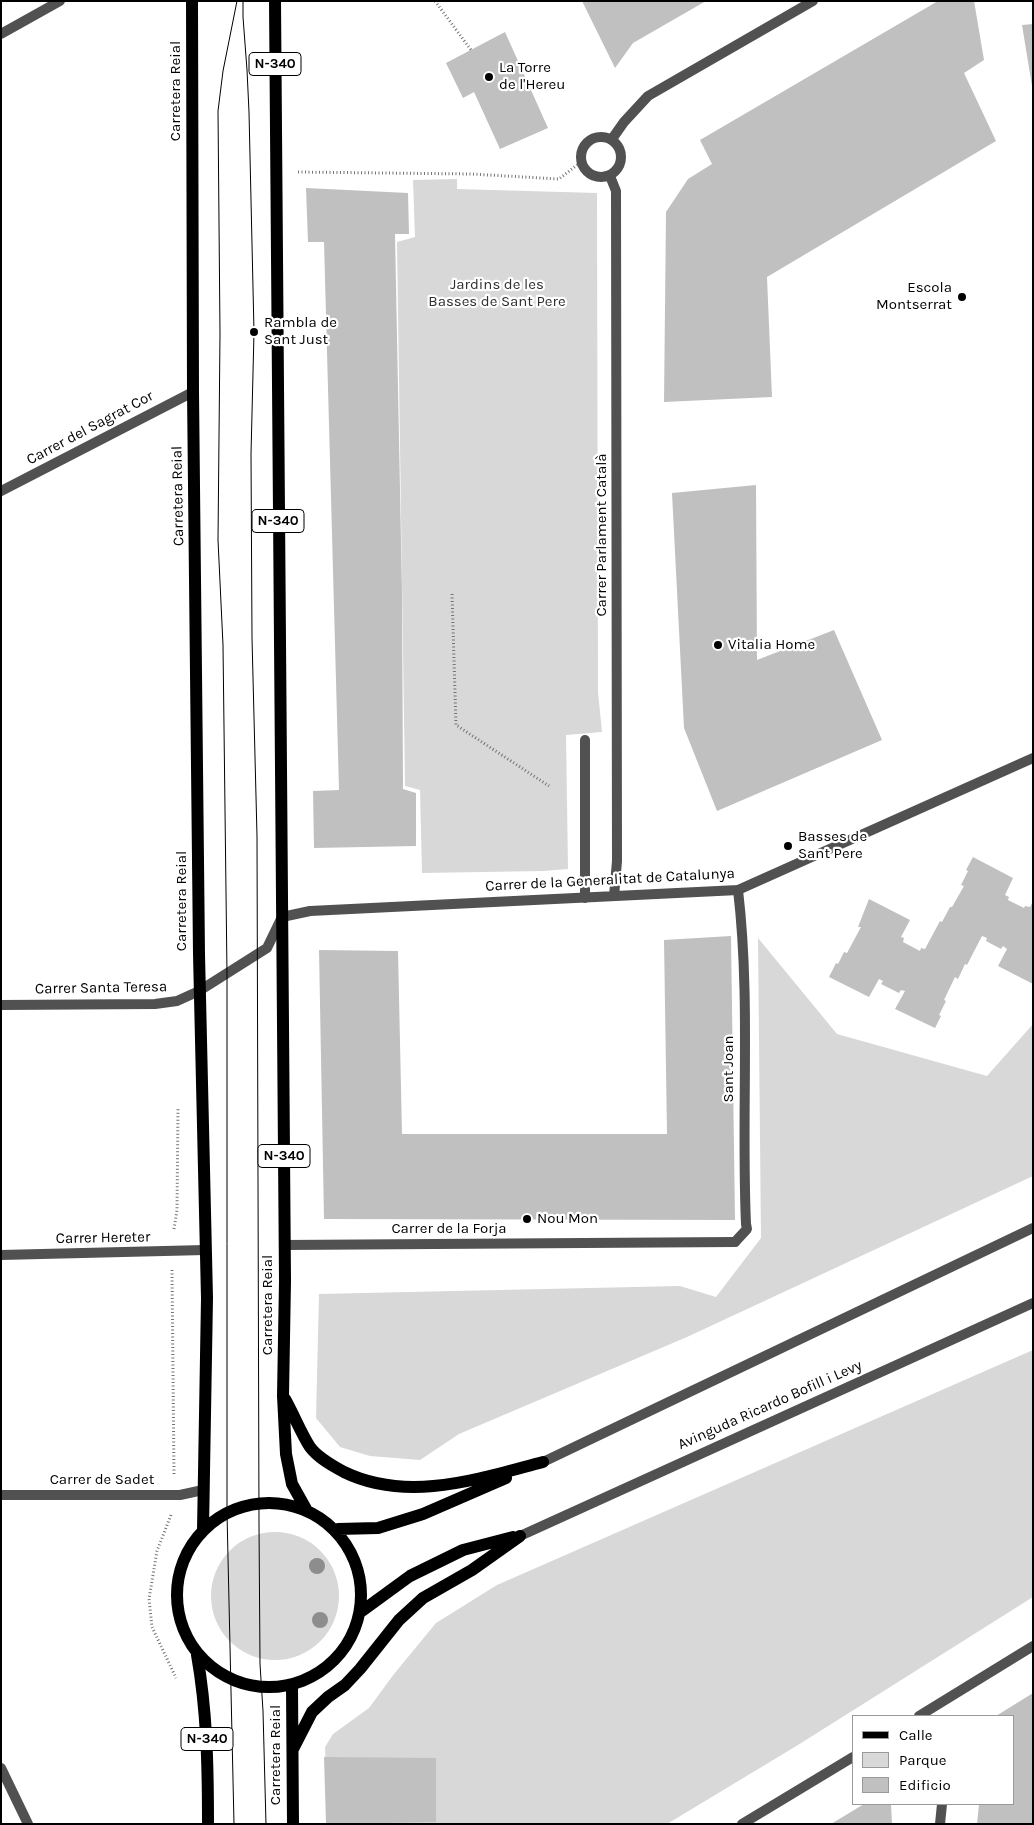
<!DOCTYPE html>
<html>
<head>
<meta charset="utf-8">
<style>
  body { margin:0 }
  #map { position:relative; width:1034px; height:1825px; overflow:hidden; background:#fff; font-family:Karla,sans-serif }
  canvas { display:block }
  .frame { position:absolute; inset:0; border:2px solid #000; pointer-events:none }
  .legend { position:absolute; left:852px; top:1715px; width:162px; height:90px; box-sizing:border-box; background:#fff; border:1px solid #999; margin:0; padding:6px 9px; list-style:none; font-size:15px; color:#000 }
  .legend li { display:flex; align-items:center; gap:10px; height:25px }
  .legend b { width:25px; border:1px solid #999 }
</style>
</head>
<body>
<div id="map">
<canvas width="1034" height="1825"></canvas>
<div class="frame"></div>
<ul class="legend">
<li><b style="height:6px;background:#000"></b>Calle</li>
<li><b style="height:14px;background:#d8d8d8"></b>Parque</li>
<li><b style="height:14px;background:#c0c0c0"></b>Edificio</li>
</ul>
</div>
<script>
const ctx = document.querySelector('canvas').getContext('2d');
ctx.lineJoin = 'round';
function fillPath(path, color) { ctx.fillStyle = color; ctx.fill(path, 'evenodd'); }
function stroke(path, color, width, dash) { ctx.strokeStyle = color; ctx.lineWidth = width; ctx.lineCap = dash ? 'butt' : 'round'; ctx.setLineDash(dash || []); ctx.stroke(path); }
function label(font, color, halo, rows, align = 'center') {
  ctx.font = font + ' Karla,sans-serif'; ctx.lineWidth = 4.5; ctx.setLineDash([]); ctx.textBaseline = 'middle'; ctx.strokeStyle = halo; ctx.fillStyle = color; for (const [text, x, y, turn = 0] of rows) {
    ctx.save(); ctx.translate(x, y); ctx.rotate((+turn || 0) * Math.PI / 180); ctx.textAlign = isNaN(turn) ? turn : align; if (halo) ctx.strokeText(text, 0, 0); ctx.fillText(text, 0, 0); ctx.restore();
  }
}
const green = new Path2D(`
  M457 179V189L597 193 598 692 602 732 566 735 568 869 543 871 422 873 420 790 405 786 397 242 415 237 413 180Z
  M758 938 837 1034 987 1076 1033 1024V1176L687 1337 459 1434 420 1460 370 1456 340 1447 316 1418 319 1294 680 1286 716 1297 761 1238Z
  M1033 1350V1597L798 1745 667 1824H328L325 1747 333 1734 369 1708 394 1674 436 1623 497 1585Z
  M211 1596a64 64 0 1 1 128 0a64 64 0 1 1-128 0Z`);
const building = new Path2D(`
  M582 1H706L633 43 615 68Z
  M938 1H974L984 60 964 73 996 141 767 277 772 397 664 402 666 212 688 179 712 164 700 140Z
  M1033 24V86H1032L1022 25Z
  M505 32 548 128 500 149 474 92 463 98 446 63Z
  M306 188 408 193 409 234H395L402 592 403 789 416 793V846L314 848 313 791 339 790 324 242H308Z
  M756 485 757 660 834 630 882 740 717 811 684 728 672 493Z
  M973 857 1013 878 1005 895 1009 897 1008 900 1024 908 1025 906 1030 907 1033 901V984L998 966 1007 949 1003 946 1001 949 986 941 987 938 982 936 967 965 965 964 958 979 955 977 944 1000 946 1001 939 1015 941 1016 935 1028 895 1009 905 991 901 990 899 993 881 984 883 981 879 979 869 997 829 977 836 963 838 964 844 952 847 953 861 927H858L869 899 910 920 901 937 904 938 903 942 920 951 921 948 925 949 940 921 942 922 950 907H952L964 886 961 885 968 871 966 870Z
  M731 936 735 1220 324 1219 319 950 398 951 402 1134H667L664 940Z
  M1033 1693V1824H977L979 1804H1013V1716H996Z
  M324 1757 436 1758V1822L326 1824Z
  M864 1804H891L892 1824H831Z`);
const path = new Path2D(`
  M435 1 471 50
  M298 172 471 174 559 179 581 162
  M452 594 456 725 549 786
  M174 1229 177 1210 178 1108
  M172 1270 174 1474
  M171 1515 157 1551 149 1599 152 1627 176 1678`);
const service = new Path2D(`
  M585 898V740`);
const pedestrian = new Path2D(`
  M735 1242 747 1229 746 1224C741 1113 751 1000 738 890`);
const minor = new Path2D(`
  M581 157a20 20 0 1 1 40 0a20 20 0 1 1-40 0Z
  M612 139 624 122 648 96 813 1
  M610 176 616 191 617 861 614 896
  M1 491 193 392
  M1 1005 155 1004 177 1001 199 991 267 948 282 917 310 911 738 890 1033 758
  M284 1245 735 1242
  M1 1255 205 1250
  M1 1495H180L203 1490
  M919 1716 1033 1646
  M742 1824 853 1757
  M940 1824 942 1804`);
const tertiary = new Path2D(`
  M1 34 60 1
  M543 1462 1033 1228
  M520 1536 1033 1303
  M1 1768 28 1824`);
const primary = new Path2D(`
  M192 1 193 392 199 954 207 1298 203 1530
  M275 1 285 1281 283 1396 286 1454 292 1484 306 1509
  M285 1399C294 1415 301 1433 310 1447 318 1458 333 1466 344 1472 408 1503 478 1479 543 1462
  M177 1595a92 92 0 1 1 184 0a92 92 0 1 1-184 0Z
  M338 1529 378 1528 423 1514 506 1478
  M362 1611 410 1576 463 1550 513 1537
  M197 1655C207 1711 208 1767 208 1824
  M292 1687 293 1824
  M293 1749 312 1712 328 1697 345 1685 360 1669 399 1620 423 1598 472 1570 520 1536`);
const tram = new Path2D(`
  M243 1V17L247 70 249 112 254 332 251 454 252 638 257 836 259 1524 260 1664 263 1711 266 1824
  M234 1824 227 1513V974L223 645 218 540 220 334 218 111 223 71 237 1`);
const trees = [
  [317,1566],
  [320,1620]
];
const markers = [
  [489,77,5,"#000"],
  [962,297,5,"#000"],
  [254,332,5,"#000"],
  [718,645,5,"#000"],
  [788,846,5,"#000"],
  [527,1219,5,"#000"]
];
const shields = [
  [275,64,52],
  [278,521,52],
  [284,1156,52],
  [207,1739,52]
];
const shieldNames = [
  ["N-340",275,64],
  ["N-340",278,521],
  ["N-340",284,1156],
  ["N-340",207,1739]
];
const poiNames = [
  ["La Torre",499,68],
  ["de l'Hereu",499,85],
  ["Escola",952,288,"right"],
  ["Montserrat",952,305,"right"],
  ["Rambla de",264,323],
  ["Sant Just",264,340],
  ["Vitalia Home",728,645],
  ["Basses de",798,837],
  ["Sant Pere",798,854],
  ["Nou Mon",537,1219]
];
const streetNames = [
  ["Carretera Reial",176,91,-90],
  ["Carrer del Sagrat Cor",90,428,-28],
  ["Carretera Reial",178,496,-91],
  ["Carrer Parlament Català",602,535,-90],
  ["Carrer de la Generalitat de Catalunya",610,880,-3],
  ["Carretera Reial",182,901,-90],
  ["Carrer Santa Teresa",101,988,-1],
  ["Sant Joan",729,1069,-90],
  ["Carrer de la Forja",449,1229],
  ["Carrer Hereter",103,1238,-1],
  ["Carretera Reial",268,1305,-90],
  ["Avinguda Ricardo Bofill i Levy",770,1405,-24],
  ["Carrer de Sadet",102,1480],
  ["Carretera Reial",276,1755,-90]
];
const parkNames = [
  ["Jardins de les",497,285],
  ["Basses de Sant Pere",497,302]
];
fillPath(green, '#d8d8d8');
fillPath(building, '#c0c0c0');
stroke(path, '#737373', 3, [1, 2.5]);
stroke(service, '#515151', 10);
stroke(pedestrian, '#515151', 10);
stroke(minor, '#515151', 10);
stroke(tertiary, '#515151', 10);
stroke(primary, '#000', 12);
stroke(tram, '#000', 1);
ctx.fillStyle = '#8d8d8d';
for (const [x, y] of trees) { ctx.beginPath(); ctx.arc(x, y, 8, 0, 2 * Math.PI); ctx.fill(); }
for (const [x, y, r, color] of markers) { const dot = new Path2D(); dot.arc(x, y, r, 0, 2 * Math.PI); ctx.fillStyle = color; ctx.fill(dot); stroke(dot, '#fff', 2); }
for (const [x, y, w] of shields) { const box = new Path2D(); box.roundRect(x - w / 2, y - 11.5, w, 23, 4); ctx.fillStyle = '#fff'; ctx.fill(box); stroke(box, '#000', 1); }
label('bold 14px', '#000', null, shieldNames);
label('15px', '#000', '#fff', poiNames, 'left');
label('15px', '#000', '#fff', streetNames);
label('15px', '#2f2f2f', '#fff', parkNames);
</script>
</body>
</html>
